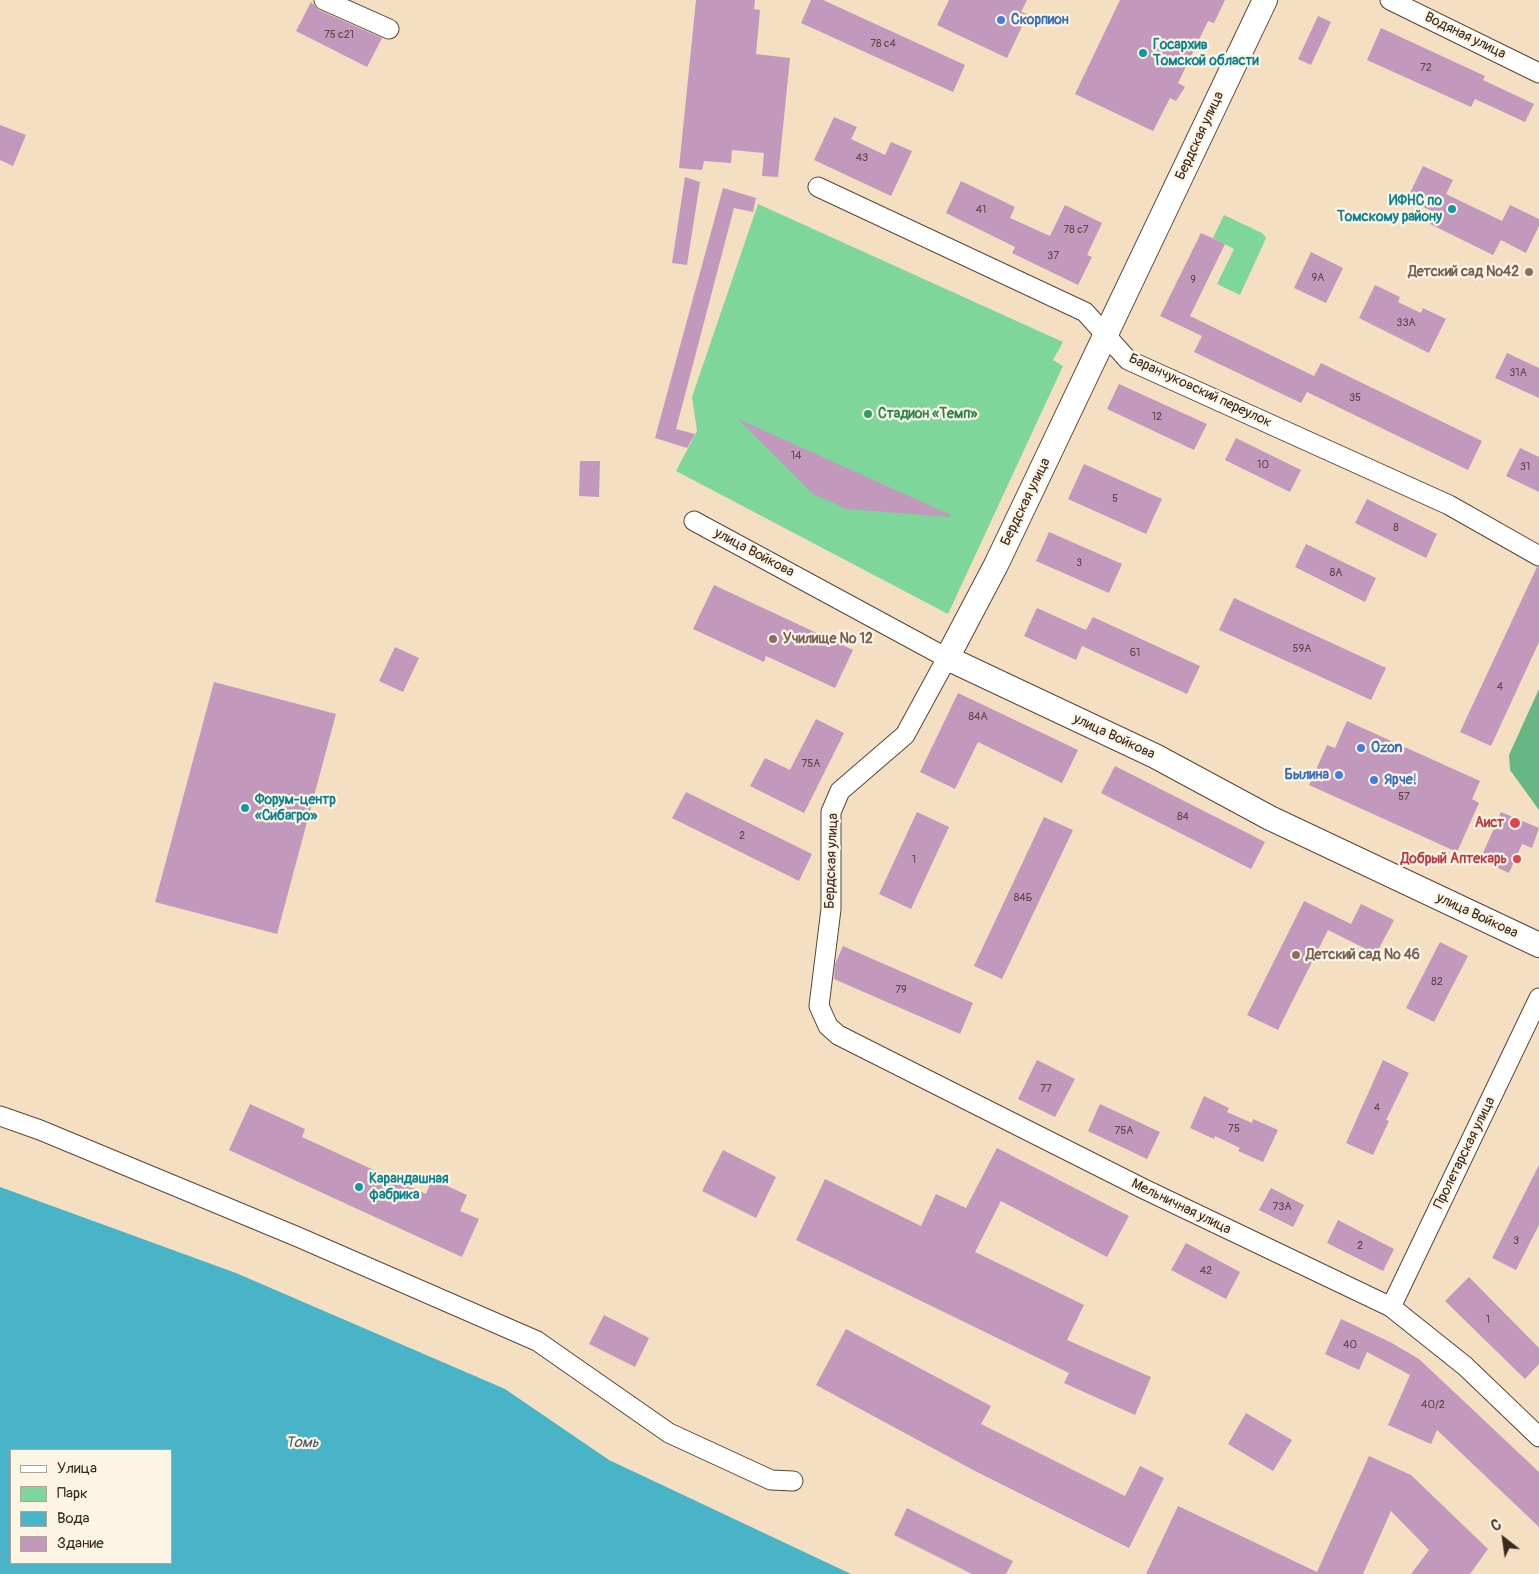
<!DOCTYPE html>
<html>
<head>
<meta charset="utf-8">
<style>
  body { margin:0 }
  #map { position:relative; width:1539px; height:1574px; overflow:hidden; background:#f5dfc2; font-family:Pangolin,sans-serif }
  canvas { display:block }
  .legend { position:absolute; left:10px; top:1449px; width:162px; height:115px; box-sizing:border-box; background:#fcf5e5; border:1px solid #afa495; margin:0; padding:6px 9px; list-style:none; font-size:15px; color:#3b2a1e }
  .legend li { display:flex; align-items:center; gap:10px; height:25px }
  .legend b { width:25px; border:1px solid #afa495 }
  .north { position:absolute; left:1479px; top:1514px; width:50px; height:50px; -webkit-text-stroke:4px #fcf5e5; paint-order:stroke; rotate:330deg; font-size:14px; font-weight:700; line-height:20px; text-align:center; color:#3b2a1e }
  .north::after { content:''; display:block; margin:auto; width:18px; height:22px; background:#3b2a1e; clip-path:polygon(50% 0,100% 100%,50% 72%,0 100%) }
</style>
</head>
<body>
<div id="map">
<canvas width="1539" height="1574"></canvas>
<ul class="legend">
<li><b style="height:6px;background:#fff"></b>Улица</li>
<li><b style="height:14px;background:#7ed69b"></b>Парк</li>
<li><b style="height:14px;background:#49b3c7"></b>Вода</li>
<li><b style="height:14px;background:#c298bc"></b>Здание</li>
</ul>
<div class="north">С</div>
</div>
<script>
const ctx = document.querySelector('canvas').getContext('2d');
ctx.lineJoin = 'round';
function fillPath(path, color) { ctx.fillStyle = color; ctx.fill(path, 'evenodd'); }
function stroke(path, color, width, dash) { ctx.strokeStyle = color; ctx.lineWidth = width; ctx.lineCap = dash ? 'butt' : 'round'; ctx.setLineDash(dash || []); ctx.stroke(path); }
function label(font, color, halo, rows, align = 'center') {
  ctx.font = font + ' Pangolin,sans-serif'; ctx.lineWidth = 4.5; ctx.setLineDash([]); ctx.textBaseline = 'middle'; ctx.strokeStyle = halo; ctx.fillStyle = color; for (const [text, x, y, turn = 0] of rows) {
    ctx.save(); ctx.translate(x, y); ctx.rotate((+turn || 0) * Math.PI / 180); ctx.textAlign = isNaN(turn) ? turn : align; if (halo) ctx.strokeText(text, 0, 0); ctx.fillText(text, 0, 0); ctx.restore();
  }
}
const green = new Path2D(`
  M758 204 1063 342 1053 360 1063 366 948 614 676 471 697 431 692 397Z
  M1224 215 1262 233 1266 238 1240 295 1217 284 1234 249 1213 238Z`);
const forest = new Path2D(`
  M1539 689V810L1510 770 1509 755Z`);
const water = new Path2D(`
  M0 1187 236 1273 505 1389 609 1460 851 1574H0ZM11 1450H171V1563H11Z`);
const building = new Path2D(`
  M696 0H755L754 9 760 10 756 54 790 58 778 177 762 176 764 153 732 150 731 163 704 161 702 170 679 168Z
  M811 0H823L965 65 953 92 801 23Z
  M949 0H1027L1021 12 1028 14 1007 58 937 25Z
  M1120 0H1225L1214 23 1208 21 1178 83 1185 87 1176 101 1170 98 1153 131 1075 94Z
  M311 2 319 10 382 38 367 67 296 31Z
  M1318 16 1331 22 1311 65 1298 59Z
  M1381 28 1485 76 1483 80 1534 104 1525 122 1475 99 1471 107 1367 60Z
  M834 117 857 127 851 139 885 155 891 142 912 151 891 196 814 160Z
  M0 125 26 135 13 166 0 160Z
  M1423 166 1453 180 1446 194 1502 221 1510 205 1539 219V226L1526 253 1501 240 1493 255 1430 224 1436 213 1407 199Z
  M685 177 700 182 687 265 672 263Z
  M961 181 1015 207 1010 218 1050 236 1065 205 1102 223 1087 255 1092 257 1078 285 1012 253 1015 247 946 213Z
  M723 188 756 198 753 212 734 208 676 429 695 434 687 448 655 438Z
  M1201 233 1225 244 1190 316 1314 376 1321 363 1482 441 1468 470 1307 392 1301 403 1194 352 1202 336 1160 316Z
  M1311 252 1343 268 1326 303 1294 288Z
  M1375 285 1400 297 1398 302 1421 313 1423 308 1446 319 1429 353 1359 318Z
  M1507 353 1539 368V398L1495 378Z
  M1119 384 1207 424 1194 450 1107 409Z
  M738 419 951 515 950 517 847 509 813 494Z
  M1236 438 1301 470 1290 492 1225 460Z
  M1520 448 1539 457V492L1506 476Z
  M580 461H600L599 497 579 496Z
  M1084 464 1162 499 1146 534 1068 499Z
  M1367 499 1437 534 1426 558 1355 523Z
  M1049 532 1122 564 1109 593 1036 561Z
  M1306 544 1376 578 1365 602 1295 567Z
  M1537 567H1539V642L1491 746 1460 732Z
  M714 585 853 650 835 688 766 656 764 662 693 629Z
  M1234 598 1386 668 1371 700 1219 630Z
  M1037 608 1086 630 1093 617 1200 666 1187 694 1082 646 1076 660 1024 636Z
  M395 647 419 658 403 692 379 681Z
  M214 682 336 714 277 934 155 902Z
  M958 693 1078 750 1062 783 978 742 955 789 920 772Z
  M816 719 844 733 804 813 750 786 765 758 790 770Z
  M1347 721 1480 781 1472 799 1479 803 1457 852 1309 785 1327 745 1335 748Z
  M1115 766 1265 842 1251 869 1101 793Z
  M686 792 812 854 799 881 672 818Z
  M917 812 949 827 911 909 879 894Z
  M1501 812 1539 828 1532 848 1522 844 1509 873 1480 860Z
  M1044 817 1073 830 1002 979 974 966Z
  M1304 901 1351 924 1361 904 1394 920 1376 954 1328 930 1278 1030 1247 1015Z
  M1440 942 1468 956 1434 1022 1406 1008Z
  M843 946 973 1003 960 1034 834 979 835 964Z
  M1037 1060 1075 1079 1055 1117 1018 1099Z
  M1383 1060 1409 1073 1386 1120 1389 1121 1373 1155 1346 1143Z
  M1204 1096 1229 1108 1227 1112 1252 1123 1253 1119 1278 1130 1263 1162 1238 1151 1240 1148 1215 1136 1214 1139 1190 1128Z
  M250 1104 305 1129 302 1137 426 1194 432 1179 467 1195 460 1211 479 1219 462 1257 229 1150Z
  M1100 1104 1160 1132 1147 1159 1088 1131Z
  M997 1148 1129 1216 1107 1257 1001 1201 975 1252 1084 1305 1067 1340 1151 1377 1135 1415 1064 1383 1069 1373 796 1240 825 1179 921 1226 936 1194 966 1208Z
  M723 1150 776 1177 756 1218 702 1191Z
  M1539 1165V1225L1516 1270 1492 1258Z
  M1271 1188 1304 1205 1293 1227 1259 1210Z
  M1338 1220 1394 1249 1383 1271 1327 1243Z
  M1186 1243 1240 1272 1226 1299 1171 1270Z
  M1469 1277 1539 1348V1364L1525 1379 1445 1301Z
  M604 1315 649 1338 635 1367 589 1344Z
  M1341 1319 1390 1342 1419 1359 1539 1472V1527L1437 1430 1431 1444 1388 1425 1410 1375 1367 1352 1359 1370 1325 1354Z
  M846 1329 991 1406 981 1424 1125 1496 1140 1466 1164 1478 1129 1548 975 1471 816 1385Z
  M1246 1413 1292 1440 1273 1471 1228 1444Z
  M1369 1456 1411 1475 1488 1549 1470 1574H1411L1429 1550 1391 1511 1363 1574H1146L1178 1506 1317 1572Z
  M907 1508 1013 1561 1006 1574H972L894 1535Z`);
const minor = new Path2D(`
  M324 0 389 29
  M1390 0 1539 73
  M818 187 1085 312 1128 360 1449 505 1539 556
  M694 521 947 658 905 735 840 791 831 812V909L819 1006 828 1026 838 1035 1144 1189 1391 1307 1465 1366 1539 1437
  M0 1116 40 1130 298 1237 537 1341 669 1433 771 1480 793 1481
  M1391 1307 1539 998`);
const tertiary = new Path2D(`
  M1265 0 996 565 947 658 1155 756 1270 818 1539 945`);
const markers = [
  [1001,20,5,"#3f7fe0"],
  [1143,53,5,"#0f9aa8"],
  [1452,209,5,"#0f9aa8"],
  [1529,272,5,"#8d6e63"],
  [868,414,5,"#2e9e5b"],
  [773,639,5,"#8d6e63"],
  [1361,748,5,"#3f7fe0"],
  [1339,775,5,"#3f7fe0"],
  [1374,780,5,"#3f7fe0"],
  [245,808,5,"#0f9aa8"],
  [1515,823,6,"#e0444e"],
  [1517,859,5,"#e0444e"],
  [1296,955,5,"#8d6e63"],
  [359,1187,5,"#0f9aa8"]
];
const numberNames = [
  ["75 с21",339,35],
  ["78 с4",883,44],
  ["72",1426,68],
  ["43",862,158],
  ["41",981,210],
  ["78 с7",1076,230],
  ["37",1053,256],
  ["9А",1318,278],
  ["9",1193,280],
  ["33А",1406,323],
  ["31А",1518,373],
  ["35",1355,398],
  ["12",1157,417],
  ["14",796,456],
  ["10",1263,465],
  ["31",1525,467],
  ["5",1115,499],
  ["8",1396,528],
  ["3",1079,563],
  ["8А",1336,573],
  ["59А",1302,649],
  ["61",1135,653],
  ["4",1500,687],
  ["84А",978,717],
  ["75А",811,764],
  ["57",1404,797],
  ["84",1183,817],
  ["2",742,836],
  ["1",914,860],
  ["84Б",1023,898],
  ["82",1437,982],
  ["79",901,990],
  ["77",1046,1089],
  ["4",1377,1108],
  ["75",1234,1129],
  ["75А",1124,1131],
  ["73А",1282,1207],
  ["3",1516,1241],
  ["2",1360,1246],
  ["42",1206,1271],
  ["1",1488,1320],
  ["40",1350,1345],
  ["40/2",1433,1405]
];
const shopNames = [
  ["Скорпион",1011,20],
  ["Ozon",1371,748],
  ["Былина",1329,775,"right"],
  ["Ярче!",1384,780]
];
const streetNames = [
  ["Водяная улица",1465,36,26],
  ["Бердская улица",1200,136,-65],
  ["Баранчуковский переулок",1200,391,25],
  ["Бердская улица",1026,502,-64],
  ["улица Войкова",754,553,28],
  ["улица Войкова",1114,737,25],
  ["Бердская улица",832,861,-88],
  ["улица Войкова",1477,916,25],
  ["Пролетарская улица",1465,1153,-64],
  ["Мельничная улица",1181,1207,26]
];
const cultureNames = [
  ["Госархив",1153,45],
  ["Томской области",1153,61],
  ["ИФНС по",1442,201,"right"],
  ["Томскому району",1442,217,"right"],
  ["Форум-центр",255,800],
  ["«Сибагро»",255,816],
  ["Карандашная",369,1179],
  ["фабрика",369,1195]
];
const educationNames = [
  ["Детский сад №42",1519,272,"right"],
  ["Училище № 12",783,639],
  ["Детский сад № 46",1306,955]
];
const leisureNames = [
  ["Стадион «Темп»",878,414]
];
const healthNames = [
  ["Аист",1504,823],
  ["Добрый Аптекарь",1507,859]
];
const waterNames = [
  ["Томь",302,1443]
];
fillPath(green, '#7ed69b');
fillPath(forest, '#66b783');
fillPath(water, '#49b3c7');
fillPath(building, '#c298bc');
stroke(minor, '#574537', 21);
stroke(tertiary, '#574537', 26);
stroke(minor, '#fff', 19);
stroke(tertiary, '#fff', 24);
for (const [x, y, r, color] of markers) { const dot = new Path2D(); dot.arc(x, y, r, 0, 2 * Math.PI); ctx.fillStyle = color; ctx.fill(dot); stroke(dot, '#fcf5e5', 2); }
label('11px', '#5d4646', null, numberNames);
label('bold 14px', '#366cbe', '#fcf5e5', shopNames, 'left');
label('14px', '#3b2a1e', '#fcf5e5', streetNames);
label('bold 14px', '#0d838f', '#fcf5e5', cultureNames, 'left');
label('bold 14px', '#785e54', '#fcf5e5', educationNames, 'left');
label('bold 14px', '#27864d', '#fcf5e5', leisureNames, 'left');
label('bold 14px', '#be3a42', '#fcf5e5', healthNames, 'right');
label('italic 15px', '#405a59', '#fcf5e5', waterNames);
</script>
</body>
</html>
